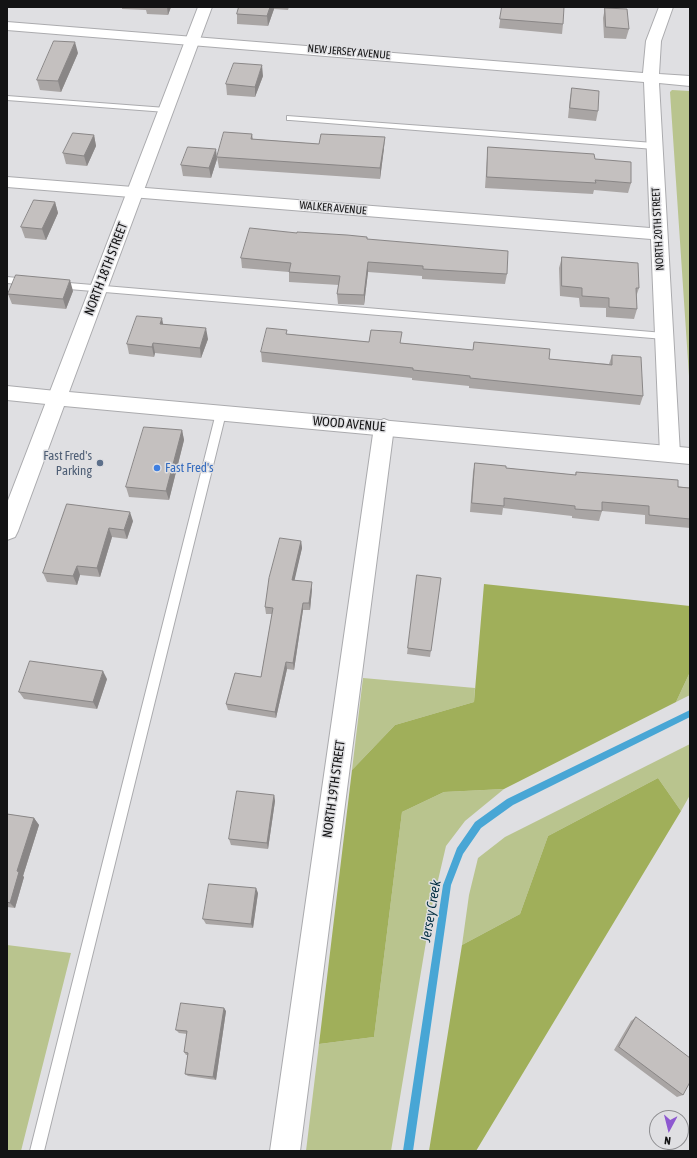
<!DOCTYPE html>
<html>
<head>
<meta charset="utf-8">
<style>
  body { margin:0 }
  #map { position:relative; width:697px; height:1158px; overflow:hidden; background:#dfdfe2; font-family:"Asap Condensed",sans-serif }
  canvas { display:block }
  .frame { position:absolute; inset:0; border:8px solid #131314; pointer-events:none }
  .north { position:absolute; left:649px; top:1110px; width:40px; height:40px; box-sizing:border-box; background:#dfdfe2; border:1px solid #8d8d90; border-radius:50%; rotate:187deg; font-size:11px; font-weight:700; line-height:16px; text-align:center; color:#131314 }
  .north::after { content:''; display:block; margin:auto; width:14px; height:18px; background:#8d58d0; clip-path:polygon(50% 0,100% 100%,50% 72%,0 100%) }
</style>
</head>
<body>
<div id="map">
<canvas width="697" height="1158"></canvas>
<div class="frame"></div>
<div class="north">N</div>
</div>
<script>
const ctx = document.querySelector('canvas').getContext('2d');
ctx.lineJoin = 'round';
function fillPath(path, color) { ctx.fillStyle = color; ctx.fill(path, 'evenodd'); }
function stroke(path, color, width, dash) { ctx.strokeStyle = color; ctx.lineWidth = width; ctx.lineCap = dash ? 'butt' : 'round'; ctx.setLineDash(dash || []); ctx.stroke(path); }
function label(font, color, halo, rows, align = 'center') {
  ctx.font = font + ' "Asap Condensed",sans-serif'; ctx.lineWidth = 3; ctx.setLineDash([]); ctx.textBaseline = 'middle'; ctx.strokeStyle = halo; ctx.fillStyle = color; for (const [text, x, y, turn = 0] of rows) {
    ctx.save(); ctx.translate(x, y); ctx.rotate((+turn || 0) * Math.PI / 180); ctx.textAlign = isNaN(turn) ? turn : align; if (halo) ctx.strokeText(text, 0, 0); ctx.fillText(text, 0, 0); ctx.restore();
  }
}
const green = new Path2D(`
  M672 90 690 91V391L670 92Z
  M690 672V695L676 702Z
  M363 678 475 688 474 702 395 725 352 770Z
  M690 744V795L681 811 658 778 548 836 520 914 462 945 469 895 478 858 505 837Z
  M504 789 465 821 446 846 432 906 391 1151H306L319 1044 374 1037 402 812 444 792Z
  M7 945 71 953 21 1151H7Z`);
const forest = new Path2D(`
  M484 584 690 606V672L676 702 504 789 444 792 402 812 374 1037 319 1044 352 770 395 725 474 702Z
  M658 778 681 811 476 1151H429L462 945 520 914 548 836Z`);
const stream = new Path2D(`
  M690 710V717L513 805 481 828 463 854 451 885 413 1151H403L443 885 457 848 475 822 507 799Z`);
const lane = new Path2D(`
  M7 96 166 108 170 110 166 112 7 100Z
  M287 116 654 143 658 146 654 149 290 120H287Z
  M7 277 28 279 32 282 28 285 7 283Z
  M57 282 664 333 669 336 664 339 57 288 52 285Z
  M221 409 224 410 226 413 44 1151H30L216 413 218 410Z`);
const street = new Path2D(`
  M659 7H673L661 41 659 74 690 76V86L659 83 680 454 677 460 670 462 663 460 660 454 651 239 7 187V177L650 228 644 82 7 30V22L643 73 646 41Z
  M7 386 56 391 63 393 66 398 63 403 56 405 7 400Z
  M384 419 391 422 394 427 300 1151H270L374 427 377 422Z`);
const secondary = new Path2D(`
  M198 7H212L69 392 690 448V464L64 406 18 531 15 537 7 540V503Z`);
const wall = new Path2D(`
  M122 7H171L168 15 147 14 146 10 122 9Z
  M239 7H289L288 10 274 9 268 26 237 24V14Z
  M502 7 563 24 562 34 499 28Z
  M605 8 629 29 626 39 604 38 603 18Z
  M78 53 61 92 40 90 37 80Z
  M263 76 255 97 227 95 226 84Z
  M572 88 598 111 596 121 568 118 570 98Z
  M252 134 253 139 319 144 384 148 380 179 219 168 217 157Z
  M94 135 96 146 87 166 66 164 63 153Z
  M488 147 595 159 631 183 628 193 594 190 593 194 485 188 487 158Z
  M217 159 211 178 183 176 181 165Z
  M55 202 58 213 46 240 25 238 21 227Z
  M297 233 367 237V240L507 274 505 284 422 279V276L368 272 364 305 338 304 337 294 339 285 289 282V272L242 268 241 258Z
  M562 257 639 288 636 297 637 309 634 319 606 317V308L580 307 579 298 560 296 559 268Z
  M73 291 66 309 12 304 8 294Z
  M163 324 208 339 201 358 155 353 154 357 129 354 127 344Z
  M287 334 369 342 401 343 473 350 474 342 549 359 609 364 612 355 643 396 640 405 469 388V386L412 380V378L262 362 261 352Z
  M182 430 184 440 169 500 129 497 126 487Z
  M475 463 506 468 575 475 576 472 690 488V528L645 524V515L602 511 599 521 572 518V516L503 508 502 515 470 512 473 472Z
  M67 504 133 521 127 539 112 537 100 577 80 575 77 585 47 582 43 573Z
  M301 541 302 548 294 580 312 589 310 610H303L294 670 287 669 276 718 228 710 226 704 261 677 272 614H266L265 607Z
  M417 575 441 578 430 657 407 654Z
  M107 679 97 709 24 699 19 692Z
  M274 795 275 801 268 849 231 845 229 839Z
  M7 814 34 818 39 825 23 876 24 877 15 908 7 907Z
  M258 893 253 928 206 924 203 919Z
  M226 1011 216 1080 188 1076 185 1074 188 1055H186L184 1052 187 1034 179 1033 176 1030Z
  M636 1017 683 1095 677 1097 614 1050 631 1021Z`);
const shadedWall = new Path2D(`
  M167 7H171L168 15Z
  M270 7H274V9L268 26 267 16Z
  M75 42 78 53 61 92 58 81Z
  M262 65 263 76 255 97V87Z
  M94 135 96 146 87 166 84 156Z
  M385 137 384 148 380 179V168Z
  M216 149 217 159 211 178 209 168Z
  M55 202 58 213 46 240 42 229Z
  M368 262V272L364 305V295Z
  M70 280 73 291 66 309 63 299Z
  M162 318 164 329 160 324Z
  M206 328 208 339 201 358 200 348Z
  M153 343 155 353 154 357 152 347Z
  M182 430 184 440 169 500 166 491Z
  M130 512 133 521 127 539 124 530Z
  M109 528 112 537 100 577 97 568Z
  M301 541 302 548 293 587 292 580Z
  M77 566 80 575 77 585 73 576Z
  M312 582V589L310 610 309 603Z
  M303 603V610L294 670 293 663Z
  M286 662 287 669 276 718 275 712Z
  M103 671 107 679 97 709 93 702Z
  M274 795 275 801 268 849 267 843Z
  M34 818 39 825 23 876 24 877 15 908 10 903 17 871Z
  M256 888 258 893 253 928 251 924Z
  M224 1008 226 1011 216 1080 213 1077Z`);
const building = new Path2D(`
  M239 7H270L267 16 237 14Z
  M502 7H564L563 24 500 19Z
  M605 8 627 9 629 29 606 27Z
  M54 41 75 42 58 81 37 80Z
  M234 63 262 65 255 87 226 84Z
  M572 88 599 91 598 111 570 108Z
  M224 132 252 134 251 139 319 144 321 134 385 137 380 168 217 157Z
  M73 133 94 135 84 156 63 153Z
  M188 147 216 149 209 168 181 165Z
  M488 147 594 154 595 159 631 162V183L595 180 596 183 487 177Z
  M34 200 55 202 42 229 21 227Z
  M250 228 297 233V232L347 235 367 237V239L508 251 507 274 423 269V266L368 262 364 295 337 294 340 276 289 272 291 263 241 258Z
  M562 257 638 263 639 288H636L637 309 609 307V298L582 296V288L562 286Z
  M16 275 70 280 63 299 8 294Z
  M137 316 162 318 160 324 206 328 200 348 153 343 152 347 127 344Z
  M267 328 287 330 286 334 369 342 371 330 402 332 400 343 473 350 474 342 550 349 549 359 612 365V355L641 357 643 396 470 378V376L413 370V368L261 352Z
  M144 427 182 430 166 491 126 487Z
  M475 463 506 466V468L576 475V472L678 480V487L690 488V519L649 515V506L602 502V511L575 509V506L504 498V506L472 503Z
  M67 504 130 512 124 530 109 528 97 568 77 566 73 576 43 573Z
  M280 538 301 541 292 580 312 582 309 603H303L293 663 286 662 275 712 226 704 235 673 261 677 273 608 265 607 269 578Z
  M417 575 441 578 431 651 408 648Z
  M30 661 103 671 93 702 19 692Z
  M237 791 274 795 267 843 229 839Z
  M7 814 34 818 17 871 19 872 10 903 7 902Z
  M209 884 256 888 251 924 203 919Z
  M181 1003 224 1008 213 1077 185 1074 188 1053 184 1052 187 1031 176 1030Z
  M636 1017 690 1058V1082L683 1095 619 1047Z`);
const markers = [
  [100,463,4,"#5c6f8a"],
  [157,468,4,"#3f7fe0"]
];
const farStreetnames = [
  ["NEW JERSEY AVENUE",349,52,5],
  ["WALKER AVENUE",333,208,5],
  ["NORTH 20TH STREET",658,229,-93]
];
const streetNames = [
  ["NORTH 18TH STREET",106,269,-69],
  ["WOOD AVENUE",349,424,5],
  ["NORTH 19TH STREET",334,789,-82]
];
const serviceNames = [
  ["Fast Fred's",92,456],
  ["Parking",92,471]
];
const shopNames = [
  ["Fast Fred's",165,468]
];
const waterNames = [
  ["Jersey Creek",431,911,-80]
];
fillPath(green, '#b9c48e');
fillPath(forest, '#a0af5a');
fillPath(stream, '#48a6d5');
stroke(lane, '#ababae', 2);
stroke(street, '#ababae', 2);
stroke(secondary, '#ababae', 2);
fillPath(lane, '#fff');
fillPath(street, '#fff');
fillPath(secondary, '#fff');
fillPath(wall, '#a9a5a4');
fillPath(shadedWall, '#898686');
fillPath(building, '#c4c0bf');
stroke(building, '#898686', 1);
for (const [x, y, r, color] of markers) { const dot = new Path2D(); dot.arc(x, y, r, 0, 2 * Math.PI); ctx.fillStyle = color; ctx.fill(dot); stroke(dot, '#dfdfe2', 1.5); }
label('11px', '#131314', '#dfdfe2', farStreetnames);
label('13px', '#131314', '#dfdfe2', streetNames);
label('13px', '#4e5e75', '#dfdfe2', serviceNames, 'right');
label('13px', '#366cbe', '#dfdfe2', shopNames, 'left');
label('italic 14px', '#043043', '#dfdfe2', waterNames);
</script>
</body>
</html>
